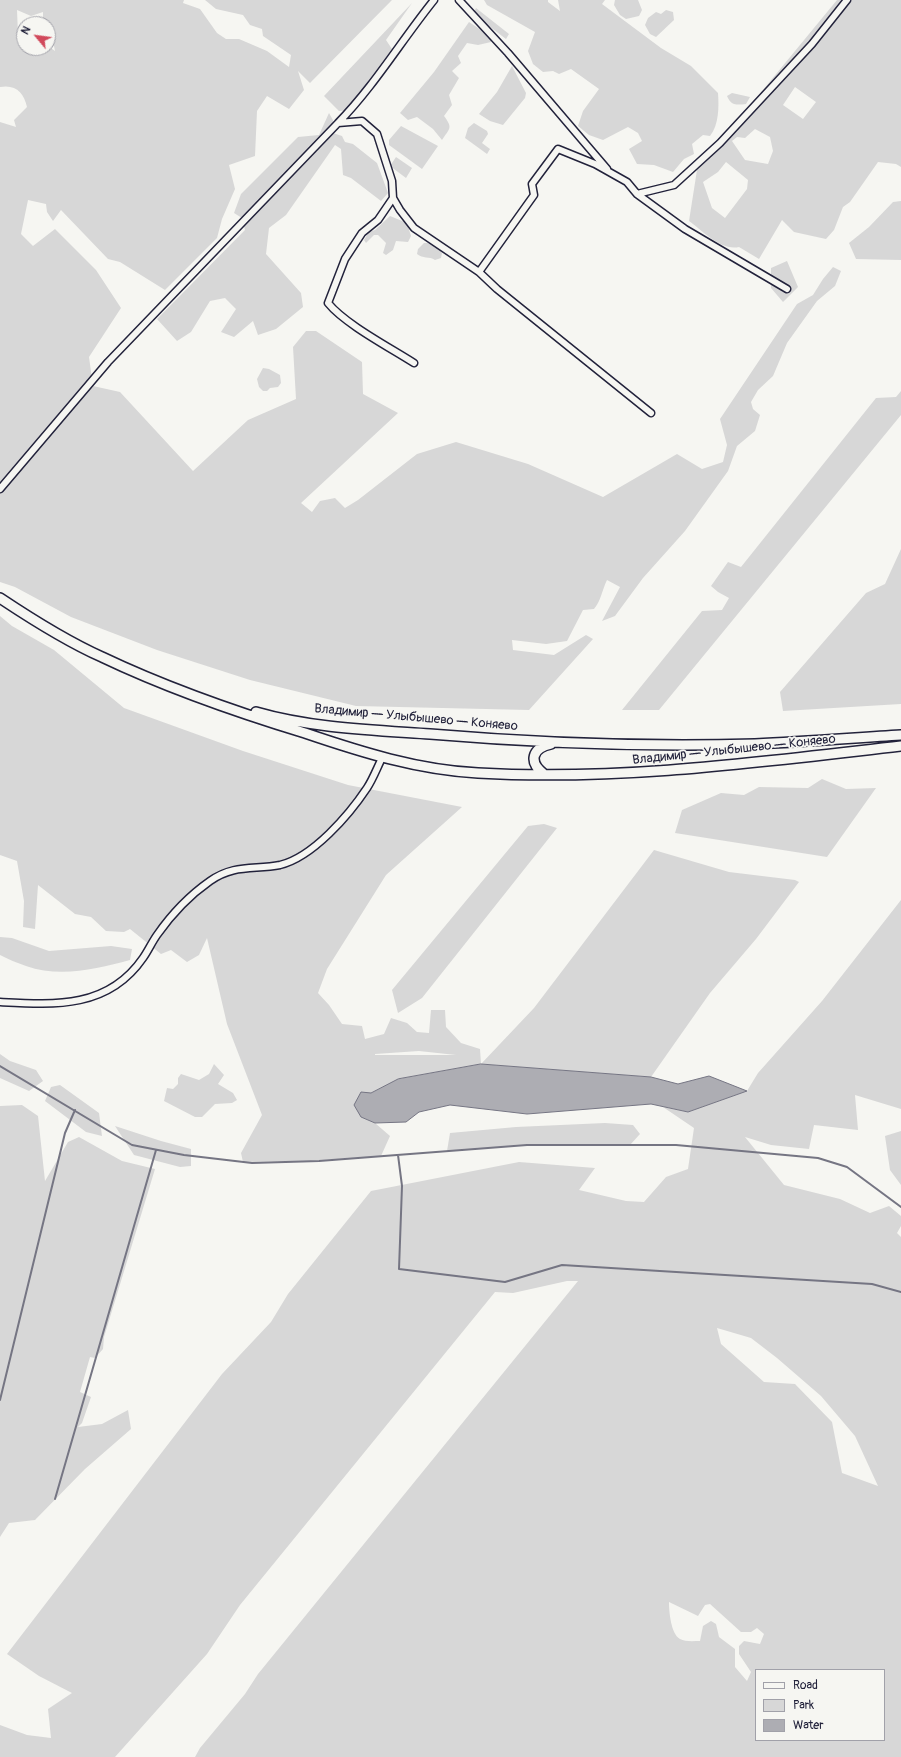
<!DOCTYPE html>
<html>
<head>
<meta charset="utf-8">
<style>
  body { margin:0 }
  #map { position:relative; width:901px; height:1757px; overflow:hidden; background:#f6f6f2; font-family:Pangolin,sans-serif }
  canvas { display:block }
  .legend { position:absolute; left:755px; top:1669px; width:130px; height:72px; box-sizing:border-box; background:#f6f6f2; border:1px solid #a1a1a9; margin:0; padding:5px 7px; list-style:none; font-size:12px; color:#22223b }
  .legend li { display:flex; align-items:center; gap:8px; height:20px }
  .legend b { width:20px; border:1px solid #a1a1a9 }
  .north { position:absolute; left:16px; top:16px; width:40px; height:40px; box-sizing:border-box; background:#f6f6f2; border:1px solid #a1a1a9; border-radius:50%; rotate:299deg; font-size:11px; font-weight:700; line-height:16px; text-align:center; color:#22223b }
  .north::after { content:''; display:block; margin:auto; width:14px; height:18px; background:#d1495b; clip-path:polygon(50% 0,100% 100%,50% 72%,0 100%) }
</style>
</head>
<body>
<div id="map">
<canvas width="901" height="1757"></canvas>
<ul class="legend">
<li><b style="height:5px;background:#f6f6f2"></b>Road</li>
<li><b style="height:11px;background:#d7d7d7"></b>Park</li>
<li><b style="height:11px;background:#adadb3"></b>Water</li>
</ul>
<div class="north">N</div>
</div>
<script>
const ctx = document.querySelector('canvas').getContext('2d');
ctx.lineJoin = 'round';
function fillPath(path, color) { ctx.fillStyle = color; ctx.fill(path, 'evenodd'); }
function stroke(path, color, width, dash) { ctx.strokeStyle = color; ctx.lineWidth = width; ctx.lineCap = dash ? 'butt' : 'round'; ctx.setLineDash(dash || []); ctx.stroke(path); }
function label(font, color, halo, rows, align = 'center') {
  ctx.font = font + ' Pangolin,sans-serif'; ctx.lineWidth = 3.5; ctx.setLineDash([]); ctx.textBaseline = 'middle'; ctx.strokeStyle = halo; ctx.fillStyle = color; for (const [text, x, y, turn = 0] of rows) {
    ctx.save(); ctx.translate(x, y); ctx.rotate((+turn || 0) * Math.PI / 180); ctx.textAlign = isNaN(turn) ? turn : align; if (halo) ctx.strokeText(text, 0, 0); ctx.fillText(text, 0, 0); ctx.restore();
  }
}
const green = new Path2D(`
  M0 0H184L183 3 200 9 217 33 226 39H239L267 51 289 67 291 55 263 36 262 29 250 25 243 15 216 9 205 0H392L310 83 298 71 304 90 289 109 267 96 257 111 255 156 229 165 235 189 222 219 217 238 165 290 120 262 108 259 61 210 53 221 47 212 46 204 28 200 21 234 33 246 55 229 96 270 121 308 89 357 93 386 120 392 193 471 248 420 296 399 293 347 306 331H316L362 362 363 394 398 413 301 503 312 512 320 501 335 498 345 508 358 500 417 454 456 442 528 464 603 497 677 454 702 469 723 462 727 445 720 419 797 304 813 295 823 279 833 267 841 271 835 286 817 301 787 343 773 376 758 390 751 402 753 409 760 415 755 431 737 446 728 471 685 531 643 578 615 616 602 621 620 587 607 580C602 590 601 601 594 609L583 610 567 641 546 644 512 640 513 650 554 655 586 635 593 639 529 710 356 706 250 680 157 650 71 617 15 587 0 582V122L16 127 14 120 27 107C24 93 16 84 0 87ZM17 10 31 16 43 12V24H48V41L54 46 55 51 48 46V48H24V36L18 35Z
  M484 0H548V2L560 11 558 0H605L602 4 661 48 691 66 718 93C719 106 719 125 710 136L703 135 692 144 694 154 684 159 673 172 654 165 637 164 629 149 642 141 638 133 628 127 603 140 589 135 578 126 583 111 599 89 571 69 559 74 553 71 543 72 533 64 528 51 535 32 487 5Z
  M615 0H638L642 10 639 16 626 19 620 15 614 5Z
  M837 0H901V167L896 164 878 162 850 202 843 207 834 230 826 239 794 232 782 220 759 259 739 247C721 251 703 231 689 221L697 170ZM795 87 816 102 803 119 783 105ZM755 129 770 137 773 151 768 164 745 160 732 141 737 137 745 138ZM726 162 748 180 747 189 725 218 712 208 703 182 718 172Z
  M412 3 386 40 392 49 364 90 354 110 339 111 324 96Z
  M476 8 509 34 506 39 473 14Z
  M666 10 673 12 674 20 656 37 650 34 645 25 648 18 656 12 661 14Z
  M469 22 493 38 491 42 478 45 467 43 458 56 461 63 452 71 459 78 449 95 452 105 444 116C453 128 450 128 442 140L433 129 417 117 408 120 400 113 434 72Z
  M512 66 526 93 525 98 503 125 490 121 479 114 497 92Z
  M732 93 750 97 746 104C737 105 731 106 727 96Z
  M329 113 334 122 333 133 342 136 345 142 353 144 377 163 388 193 381 201 351 178 343 175 341 149 335 145 286 215 269 228 266 254 301 293 303 307 276 329 258 335 253 321 234 337 221 332 236 309 225 298 210 301 191 332 177 341 157 319 245 230 242 218 234 213 241 194 298 137 319 135Z
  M474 123 487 131 488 134 482 143 490 149 487 154 465 138 468 128Z
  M401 126 438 146 422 169 389 145V140Z
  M396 157 412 168 406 178 390 166Z
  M901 201V260L856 259 849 243 869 227 893 202Z
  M390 216 407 223 411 236 408 242 396 241 393 250 386 255 383 253 386 243 378 235H374L366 243 364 240 369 232 375 230Z
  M424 243C433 243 437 245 442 253L441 258 435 260C429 256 423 259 417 254L418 249Z
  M787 261 798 287 783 302 771 288V268Z
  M263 368 269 369 280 375 281 383 278 387 270 388 267 391H263L259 387 257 379Z
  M901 391V415L659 710H622L702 611 722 610 729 598 718 592 711 586 728 562 741 567 876 398 896 397Z
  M901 549V704L783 711 780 692 866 593 885 584Z
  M0 616 12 626 54 650 124 708 243 751 348 785 462 807 386 875 327 969 318 993 329 1005 342 1024 362 1026 365 1039 384 1034 391 1018 407 1023 417 1032 429 1033 431 1010H445L446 1027 461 1043 480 1049 481 1064 534 1008 654 850 729 872 795 880 799 882 756 939 710 993 651 1077 481 1064 398 1079 371 1093 361 1117 375 1123 390 1136 381 1156 310 1161 243 1162 241 1153 262 1115 227 1024 207 938 199 955 187 962 171 950 161 954 130 929 124 932 106 931 91 917 75 914 38 885 35 929 23 927 24 901 17 861 0 855ZM419 1051 456 1055H375V1054Z
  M822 779 846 789 876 788 827 857 675 833 682 810 721 793 744 795 759 787 808 788Z
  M544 824 557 828 422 998 398 1013 392 990 528 826Z
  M901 900V1109L855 1095 858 1130 814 1125 809 1149 771 1145 745 1137 784 1185 840 1199 870 1213 889 1206 901 1216V1226L897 1233 901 1237V1757H195L200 1748 245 1694 258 1674 578 1281H567L513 1293 495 1292 240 1605 207 1654 115 1757H0V1725L27 1735 51 1738 48 1709 72 1693 39 1676 7 1654 222 1374 271 1322 288 1294 371 1191 519 1162 595 1168 579 1190 626 1201 644 1202 666 1177 688 1169 694 1128 663 1107 688 1112 747 1091 758 1073 822 1001ZM717 1328 751 1338 777 1358 821 1396 855 1436 878 1486 842 1473 832 1422 795 1384 764 1382 721 1344ZM669 1602 698 1616 705 1605 710 1604 741 1632H751L757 1628 764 1634 760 1644 744 1641 739 1646V1654L751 1672 747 1681 735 1667V1649L719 1637 716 1624 711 1621 703 1626 700 1641C694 1641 685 1642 680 1639 671 1634 669 1612 669 1602ZM756 1670H884V1740H756Z
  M0 937 12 938 49 951 111 946 132 949 130 960C97 969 60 978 26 966 17 963 8 959 0 955Z
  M0 1054 10 1061 36 1070 43 1081 29 1091 0 1078Z
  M214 1064 224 1075 218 1084 233 1093 237 1100 232 1103 215 1104 202 1117H195L164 1101 167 1088 173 1089 178 1084V1078L181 1074 199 1080 209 1074Z
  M60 1085 99 1113 102 1136 86 1132 45 1101 51 1087Z
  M22 1105 38 1116 45 1181 68 1142 79 1137 122 1161 155 1169 104 1337 103 1349 95 1358 90 1357 80 1392 91 1397 82 1423 78 1427 102 1424 128 1410 131 1429 85 1469 35 1520 9 1523 0 1537V1106Z
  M605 1123 633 1125 640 1134 630 1145H527L447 1151 450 1133 516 1127Z
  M115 1126 161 1141 191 1149V1166L180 1167 134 1155Z
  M901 1131V1185L890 1170 885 1136Z`);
const water = new Path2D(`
  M481 1064 651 1077 678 1084 709 1076 747 1091 688 1112 651 1104 527 1114 450 1105 419 1112 406 1122 375 1123 361 1117 354 1105 361 1092 371 1093 398 1079Z`);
const stream = new Path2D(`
  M0 1066 132 1145 184 1155 252 1163 319 1161 527 1145H676L818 1158 847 1167 901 1207
  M398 1155 402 1186 399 1269 505 1282 562 1265 872 1284 901 1292
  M0 1400 65 1133 75 1110
  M55 1499 156 1150`);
const street = new Path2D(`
  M459 0 508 53 607 169
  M338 123C375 85 401 41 434 0
  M637 194 674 185 720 143 812 44 847 0
  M393 198 378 220 362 233 345 259 328 303C345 324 389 347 414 363
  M479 272 534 195 532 184 558 149 595 164 627 182 637 194 685 229 787 289
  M0 489 108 362 338 123 362 121 377 134 392 181 393 198 400 210 414 228 479 272 497 289 651 413
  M0 1002C54 1005 108 1009 143 958 148 951 152 942 157 935 171 915 190 895 210 881 234 864 254 870 280 865 313 857 349 815 367 788 373 779 377 768 382 758`);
const secondary = new Path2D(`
  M0 598C33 620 66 641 102 657 167 688 236 712 305 733 361 752 418 770 478 773 620 781 760 762 901 746
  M256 712C311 728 372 730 430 734 537 743 646 747 755 744 804 742 852 738 901 735
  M544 774C528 762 532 748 551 744`);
const streetNames = [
  ["Владимир — Улыбышево — Коняево",416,718,5],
  ["Владимир — Улыбышево — Коняево",734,750,-6]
];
fillPath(green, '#d7d7d7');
fillPath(water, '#adadb3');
stroke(water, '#757583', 1);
stroke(stream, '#757583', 2);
stroke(street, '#22223b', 9);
stroke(secondary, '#22223b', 12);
stroke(street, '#f6f6f2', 6);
stroke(secondary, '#f6f6f2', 9);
label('13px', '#22223b', '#f6f6f2', streetNames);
</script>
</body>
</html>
